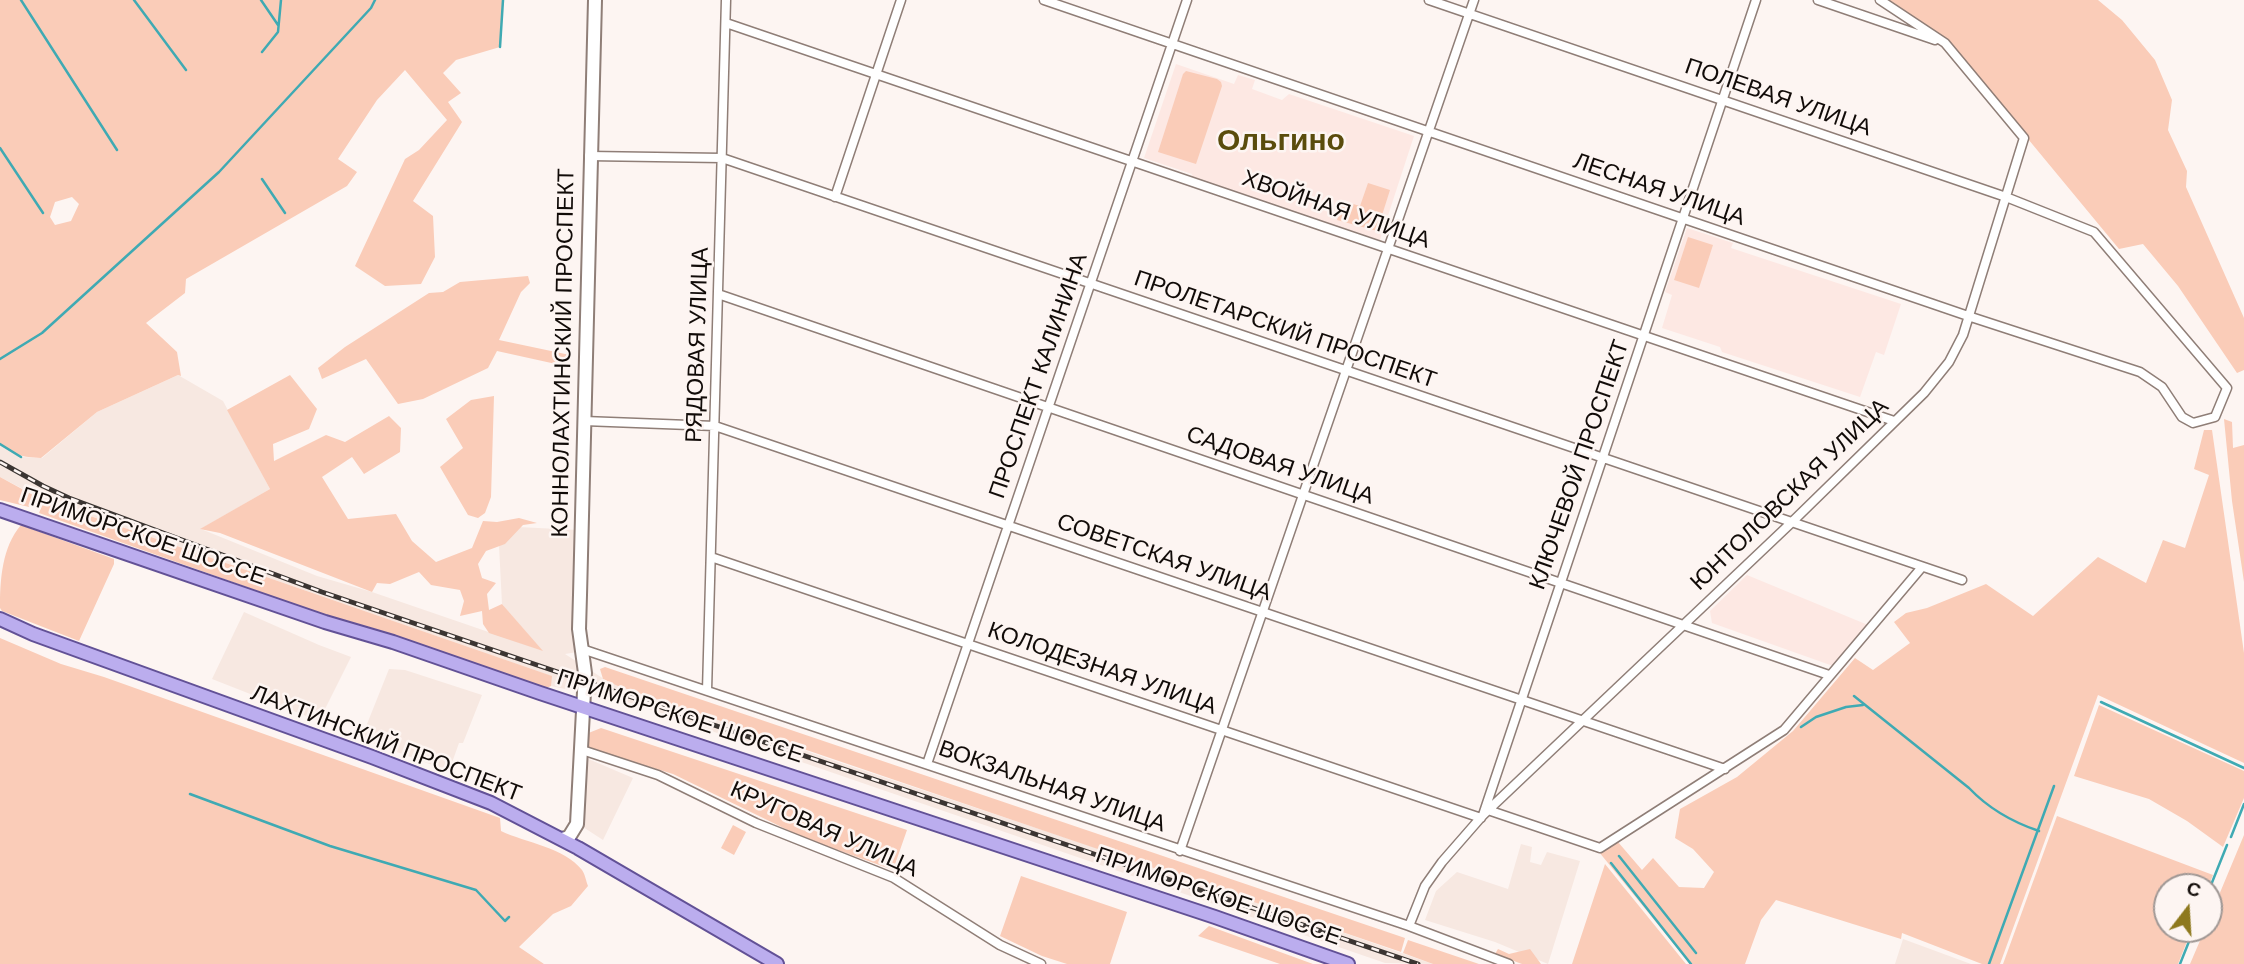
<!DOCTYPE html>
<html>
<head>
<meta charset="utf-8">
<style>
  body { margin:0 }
  #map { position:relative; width:2244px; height:964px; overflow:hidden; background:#fdf5f2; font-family:Arial,sans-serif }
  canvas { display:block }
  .north { position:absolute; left:2153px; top:873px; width:70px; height:70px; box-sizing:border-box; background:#fdf5f2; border:2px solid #9f9794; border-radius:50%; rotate:17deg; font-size:19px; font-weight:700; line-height:28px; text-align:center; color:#110b08 }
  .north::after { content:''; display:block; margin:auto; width:24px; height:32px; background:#8e791e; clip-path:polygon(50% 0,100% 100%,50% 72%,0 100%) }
</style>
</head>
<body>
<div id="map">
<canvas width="2244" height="964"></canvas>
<div class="north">С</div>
</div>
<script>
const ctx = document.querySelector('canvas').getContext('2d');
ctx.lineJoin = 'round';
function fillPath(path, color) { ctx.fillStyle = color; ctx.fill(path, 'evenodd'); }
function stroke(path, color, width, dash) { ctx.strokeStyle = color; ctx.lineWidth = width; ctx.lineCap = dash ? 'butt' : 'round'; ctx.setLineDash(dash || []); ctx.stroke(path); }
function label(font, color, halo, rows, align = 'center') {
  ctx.font = font + ' Arial,sans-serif'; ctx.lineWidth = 5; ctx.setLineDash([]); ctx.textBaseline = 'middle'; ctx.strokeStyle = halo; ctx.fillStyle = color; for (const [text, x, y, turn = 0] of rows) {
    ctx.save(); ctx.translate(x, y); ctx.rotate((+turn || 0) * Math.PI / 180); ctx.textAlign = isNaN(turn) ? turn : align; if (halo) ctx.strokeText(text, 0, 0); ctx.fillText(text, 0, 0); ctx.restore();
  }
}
const built = new Path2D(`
  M178 375 223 401 270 489 201 529 317 576 372 592 541 650 502 604 498 526 578 530 577 652 565 654 604 679 829 759 1187 878 1433 964 1385 963 604 694 603 697 551 686V676L44 500 0 477V444L21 457 42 458 97 412Z
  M244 612 319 645 351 657 319 721 212 679Z
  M389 669 405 670 482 695 463 743H459L449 771 361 739Z
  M586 758 633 778 603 840 583 827Z
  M1521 844 1532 847 1530 862 1541 865 1547 852 1580 861 1548 964 1495 942 1425 920 1436 891 1457 872 1508 889Z
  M1903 939 1971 964H1895Z`);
const education = new Path2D(`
  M1176 64 1234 84 1238 75 1255 80 1252 89 1282 100 1289 94 1414 136 1380 240 1191 178 1192 174 1144 158Z
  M1687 228 1733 243 1731 248 1901 304 1884 355 1876 352 1860 397 1722 352 1720 347 1662 328 1672 295 1665 292Z
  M1747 575 1868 625 1833 666 1712 623 1710 611Z`);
const green = new Path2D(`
  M0 0H503L500 47 456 60 443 73 461 93 448 102 462 122 413 201 433 216 435 257 421 284 385 286 355 266 405 159 419 150 447 120 405 70 377 100 338 159 357 172 347 186 186 279 185 293 146 323 177 352 181 376 178 375 97 412 41 458C22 457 16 456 0 444ZM72 197 79 204 71 221 55 225 50 217 55 202Z
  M1886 0H2098L2122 20 2155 60 2172 100 2168 130 2187 171 2186 187 2244 318V370L2237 373 2178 286 2143 244 2119 249 1947 41Z
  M1186 71 1217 79 1221 82 1222 86 1196 164 1158 152 1183 74Z
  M1368 183 1390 190 1377 231 1337 220 1343 201 1360 206Z
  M1688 237 1713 245 1699 288 1674 280Z
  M528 276 530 283 521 292 499 340 570 355 565 366 497 351 488 368 423 399 398 404 366 359 322 379 318 368 345 347 429 293 443 292 460 282Z
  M290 375 317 409 309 429 273 444 274 461 326 435 345 442 389 416 401 428 400 452 364 474 352 457 322 477 348 519 396 514 412 541 436 562 472 548 483 521 497 522 519 518 537 523 523 525 505 544 486 551 478 564 482 578 496 583 487 594 489 610 502 604 543 651 489 633 483 624 482 611 460 616 464 601 460 590 431 585 419 572 390 584 377 583 372 592 220 533 200 529 270 489 227 410Z
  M494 396 491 497 485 513 478 518 468 515 440 467 463 448 446 419 471 400Z
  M2224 419 2232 422 2233 448 2244 445V582L2232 501Z
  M2204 430H2212L2244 653V763L2098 695 2000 964H1982L1902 933 1901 939 1776 900 1761 920 1745 964H1690L1599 852 1618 842 1642 870 1653 858 1679 887 1704 888 1714 872 1693 849 1675 838 1680 809 1737 777 1793 731 1855 658 1873 670 1910 643 1894 622 1906 613 1927 608 1986 584 2033 616 2098 557 2146 583 2163 540 2185 548 2209 475 2194 469Z
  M0 477 33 495 29 507 0 500Z
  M44 500 552 676 551 686 544 689 426 651 39 513Z
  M21 525 114 559V564L79 641 2 611 0 608C0 580 2 547 21 525Z
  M0 638 61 664 104 677 500 818 501 831C526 843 564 847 582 870 585 874 586 881 588 886L571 906 553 914 519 947 544 964H0Z
  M605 667 1405 938 1401 952 618 686 603 679 600 669Z
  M2099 705 2244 771V798L2223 847 2187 821 2149 799 2074 776Z
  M601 728 907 830 893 870 802 837 673 774 588 748 586 734Z
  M2057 816 2213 875 2208 887H2167V929H2192L2178 964H2003Z
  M733 825 746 832 734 855 721 848Z
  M2244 835V964H2190L2205 929H2209V919Z
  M1605 864 1686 964H1572Z
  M1021 876 1127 912 1110 964H1067L1042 956 1000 936Z
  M1209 926 1313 964H1280L1198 936Z
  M1408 940 1479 964H1433L1403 953Z
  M1498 949 1509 954 1530 949 1541 964H1522L1495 954Z`);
const stream = new Path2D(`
  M21 0 117 150
  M134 0 186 70
  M261 0 278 25
  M500 47 503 0
  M262 52 278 32 281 0
  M0 148 43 213
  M262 179 285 213
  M0 359 42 333 219 172 371 8 375 0
  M0 444 21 457
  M1854 696 1969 788C1989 809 2012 822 2039 831
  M2101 702 2244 768
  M1801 727 1816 717 1846 707 1863 705
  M190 794 330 846 476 890 505 921 509 917
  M2231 837 2244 804
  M1619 856 1696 953
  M1611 863 1691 964
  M2209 890 2227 845
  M1989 964 2054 786
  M2180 964 2194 929`);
const minor = new Path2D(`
  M1044 0 1971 317 2140 372 2162 387 2182 417 2193 423 2215 417 2227 388 2094 232 2006 197 1429 0
  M1818 0 1935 40
  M726 23 1894 421
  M589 156 722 158 1962 580
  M835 197 901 0
  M718 294 1829 675
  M584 421 715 426 1725 769
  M711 557 1481 818
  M582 649 1409 926 1509 964
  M707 691 726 0
  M582 750 658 775 756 823 894 878 1000 945 1041 964
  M927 764 1187 0
  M1485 809 1600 848 1784 730 1922 567
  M1483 815 1791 523 1924 393 1949 362 1963 335 2024 138 1945 43 1880 0
  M1180 851 1474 0
  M1409 926 1425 886 1442 862 1483 815 1756 0`);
const secondary = new Path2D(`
  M562 839 569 837 577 824 585 673 579 629 580 595 595 0`);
const primary = new Path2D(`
  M0 510 325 622 393 642 540 693 1215 917 1348 964
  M0 619 33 634 372 757 491 803 578 848 777 964`);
const rail = new Path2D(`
  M0 462 43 486 69 498 322 592 1418 964`);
const streetNames = [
  ["ПОЛЕВАЯ УЛИЦА",1778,98,19],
  ["ЛЕСНАЯ УЛИЦА",1659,190,19],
  ["ХВОЙНАЯ УЛИЦА",1336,210,19],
  ["ПРОЛЕТАРСКИЙ ПРОСПЕКТ",1285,330,19],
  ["РЯДОВАЯ УЛИЦА",698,345,-88],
  ["КОННОЛАХТИНСКИЙ ПРОСПЕКТ",564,353,-89],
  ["ПРОСПЕКТ КАЛИНИНА",1039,376,-71],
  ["КЛЮЧЕВОЙ ПРОСПЕКТ",1580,465,-71],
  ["САДОВАЯ УЛИЦА",1280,466,19],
  ["ЮНТОЛОВСКАЯ УЛИЦА",1790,495,-44],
  ["ПРИМОРСКОЕ ШОССЕ",143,537,19],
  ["СОВЕТСКАЯ УЛИЦА",1164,558,19],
  ["КОЛОДЕЗНАЯ УЛИЦА",1102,669,19],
  ["ПРИМОРСКОЕ ШОССЕ",680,717,18],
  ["ЛАХТИНСКИЙ ПРОСПЕКТ",386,744,21],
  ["ВОКЗАЛЬНАЯ УЛИЦА",1052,787,19],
  ["КРУГОВАЯ УЛИЦА",824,830,24],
  ["ПРИМОРСКОЕ ШОССЕ",1218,897,19]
];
const districtNames = [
  ["Ольгино",1281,142]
];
fillPath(built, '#f7e8e1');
fillPath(education, '#fde8e3');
fillPath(green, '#faccb8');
stroke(stream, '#3faab3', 2.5);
stroke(minor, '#8f7e77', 11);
stroke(secondary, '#8f7e77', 16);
stroke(primary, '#625196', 16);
stroke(minor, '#fff', 8);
stroke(secondary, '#fff', 12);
stroke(primary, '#bbadee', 12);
stroke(rail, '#3b3532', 5);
stroke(rail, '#fdf5f2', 2.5, [8]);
label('23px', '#110b08', '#fdf5f2', streetNames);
label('bold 30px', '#5a4c0c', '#fdf5f2', districtNames);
</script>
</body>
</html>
